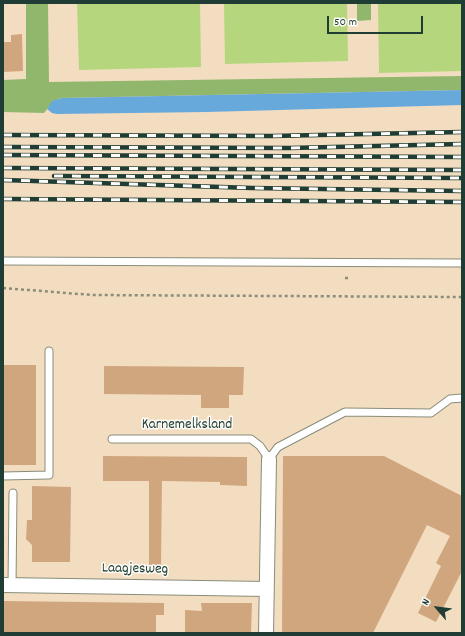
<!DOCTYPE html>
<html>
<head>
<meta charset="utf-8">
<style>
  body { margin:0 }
  #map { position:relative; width:465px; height:636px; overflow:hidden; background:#f3ddc0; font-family:Dekko,sans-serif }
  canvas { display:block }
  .frame { position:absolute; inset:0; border:4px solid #1f3d34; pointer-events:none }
  .north { position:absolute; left:417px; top:588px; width:40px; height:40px; -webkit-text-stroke:3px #fdfcf7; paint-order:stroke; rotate:298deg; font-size:11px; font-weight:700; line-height:16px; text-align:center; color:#1f3d34 }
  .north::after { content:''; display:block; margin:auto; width:14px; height:18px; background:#1f3d34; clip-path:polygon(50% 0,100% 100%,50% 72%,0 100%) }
  .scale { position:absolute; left:327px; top:16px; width:96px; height:18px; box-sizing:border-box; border:2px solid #1f3d34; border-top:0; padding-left:5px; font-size:12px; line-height:14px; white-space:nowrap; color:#1f3d34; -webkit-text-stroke:3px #fdfcf7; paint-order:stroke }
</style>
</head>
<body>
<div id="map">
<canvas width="465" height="636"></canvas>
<div class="frame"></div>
<div class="north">N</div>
<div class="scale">50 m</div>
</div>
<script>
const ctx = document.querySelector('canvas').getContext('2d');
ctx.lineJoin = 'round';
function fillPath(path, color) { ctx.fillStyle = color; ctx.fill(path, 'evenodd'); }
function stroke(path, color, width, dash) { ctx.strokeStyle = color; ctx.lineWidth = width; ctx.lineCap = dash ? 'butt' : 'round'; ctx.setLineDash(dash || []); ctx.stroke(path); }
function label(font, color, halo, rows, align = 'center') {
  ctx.font = font + ' Dekko,sans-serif'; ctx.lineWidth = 3; ctx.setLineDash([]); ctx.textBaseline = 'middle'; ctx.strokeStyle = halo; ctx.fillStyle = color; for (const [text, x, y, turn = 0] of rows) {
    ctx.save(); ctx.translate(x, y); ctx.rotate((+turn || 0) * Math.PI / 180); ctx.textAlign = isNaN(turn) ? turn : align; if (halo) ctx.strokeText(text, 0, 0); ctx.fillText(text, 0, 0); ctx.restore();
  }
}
const green = new Path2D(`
  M77 3H200L201 67 79 70Z
  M224 3H347L348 61 225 64Z
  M378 3H462V71L379 73Z`);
const forest = new Path2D(`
  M26 3H48L49 82 462 76V90L62 98C52 100 50 106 44 113L3 112V80L26 79Z
  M357 3H371V20L357 21Z`);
const water = new Path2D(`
  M462 90V105L207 112 57 114 52 113 47 109 52 101 62 98Z`);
const building = new Path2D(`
  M22 34 23 71 3 72V42H11V35Z
  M3 365H36V465H3Z
  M104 366 244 367 243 395H229V408H201V395L104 394Z
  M103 456 247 457V486L220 485V482L162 481 161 565H149V481H103Z
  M283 456H384L462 496V571L436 622 418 613 441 566 436 563 450 536 427 525 373 633H282Z
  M32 486 71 487 70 562H32V545L26 539 27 520H32Z
  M3 601 164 603V615H156V633H3Z
  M201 603H252L251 633H185V610L202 611Z`);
const path = new Path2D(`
  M345 278H349
  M3 288 92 295 462 297`);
const lane = new Path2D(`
  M3 261 462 263
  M112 439H251L260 446 269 459 278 447 345 412 431 413 450 399 462 398
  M3 476 49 475V351
  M12 586 13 493`);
const street = new Path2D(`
  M3 585 267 589
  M266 633 269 459`);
const rail = new Path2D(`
  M3 135 272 136 462 132
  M3 147 290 148 462 144
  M3 155 462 157
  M3 168 462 170
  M54 176 462 178
  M3 180 252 188 462 191
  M3 199 462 202`);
const streetNames = [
  ["Karnemelksland",187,426],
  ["Laagjesweg",135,570,1]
];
fillPath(green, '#b6d67d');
fillPath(forest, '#90b76c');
fillPath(water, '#68a9dc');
fillPath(building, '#d0a67f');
stroke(lane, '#898d7a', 9);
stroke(street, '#898d7a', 16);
stroke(path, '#898d7a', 2.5, [3, 3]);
stroke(lane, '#fff', 7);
stroke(street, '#fff', 14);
stroke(rail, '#1f3d34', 4.5);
stroke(rail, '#fdfcf7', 3, [9]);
label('15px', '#1f3d34', '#fdfcf7', streetNames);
</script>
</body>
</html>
